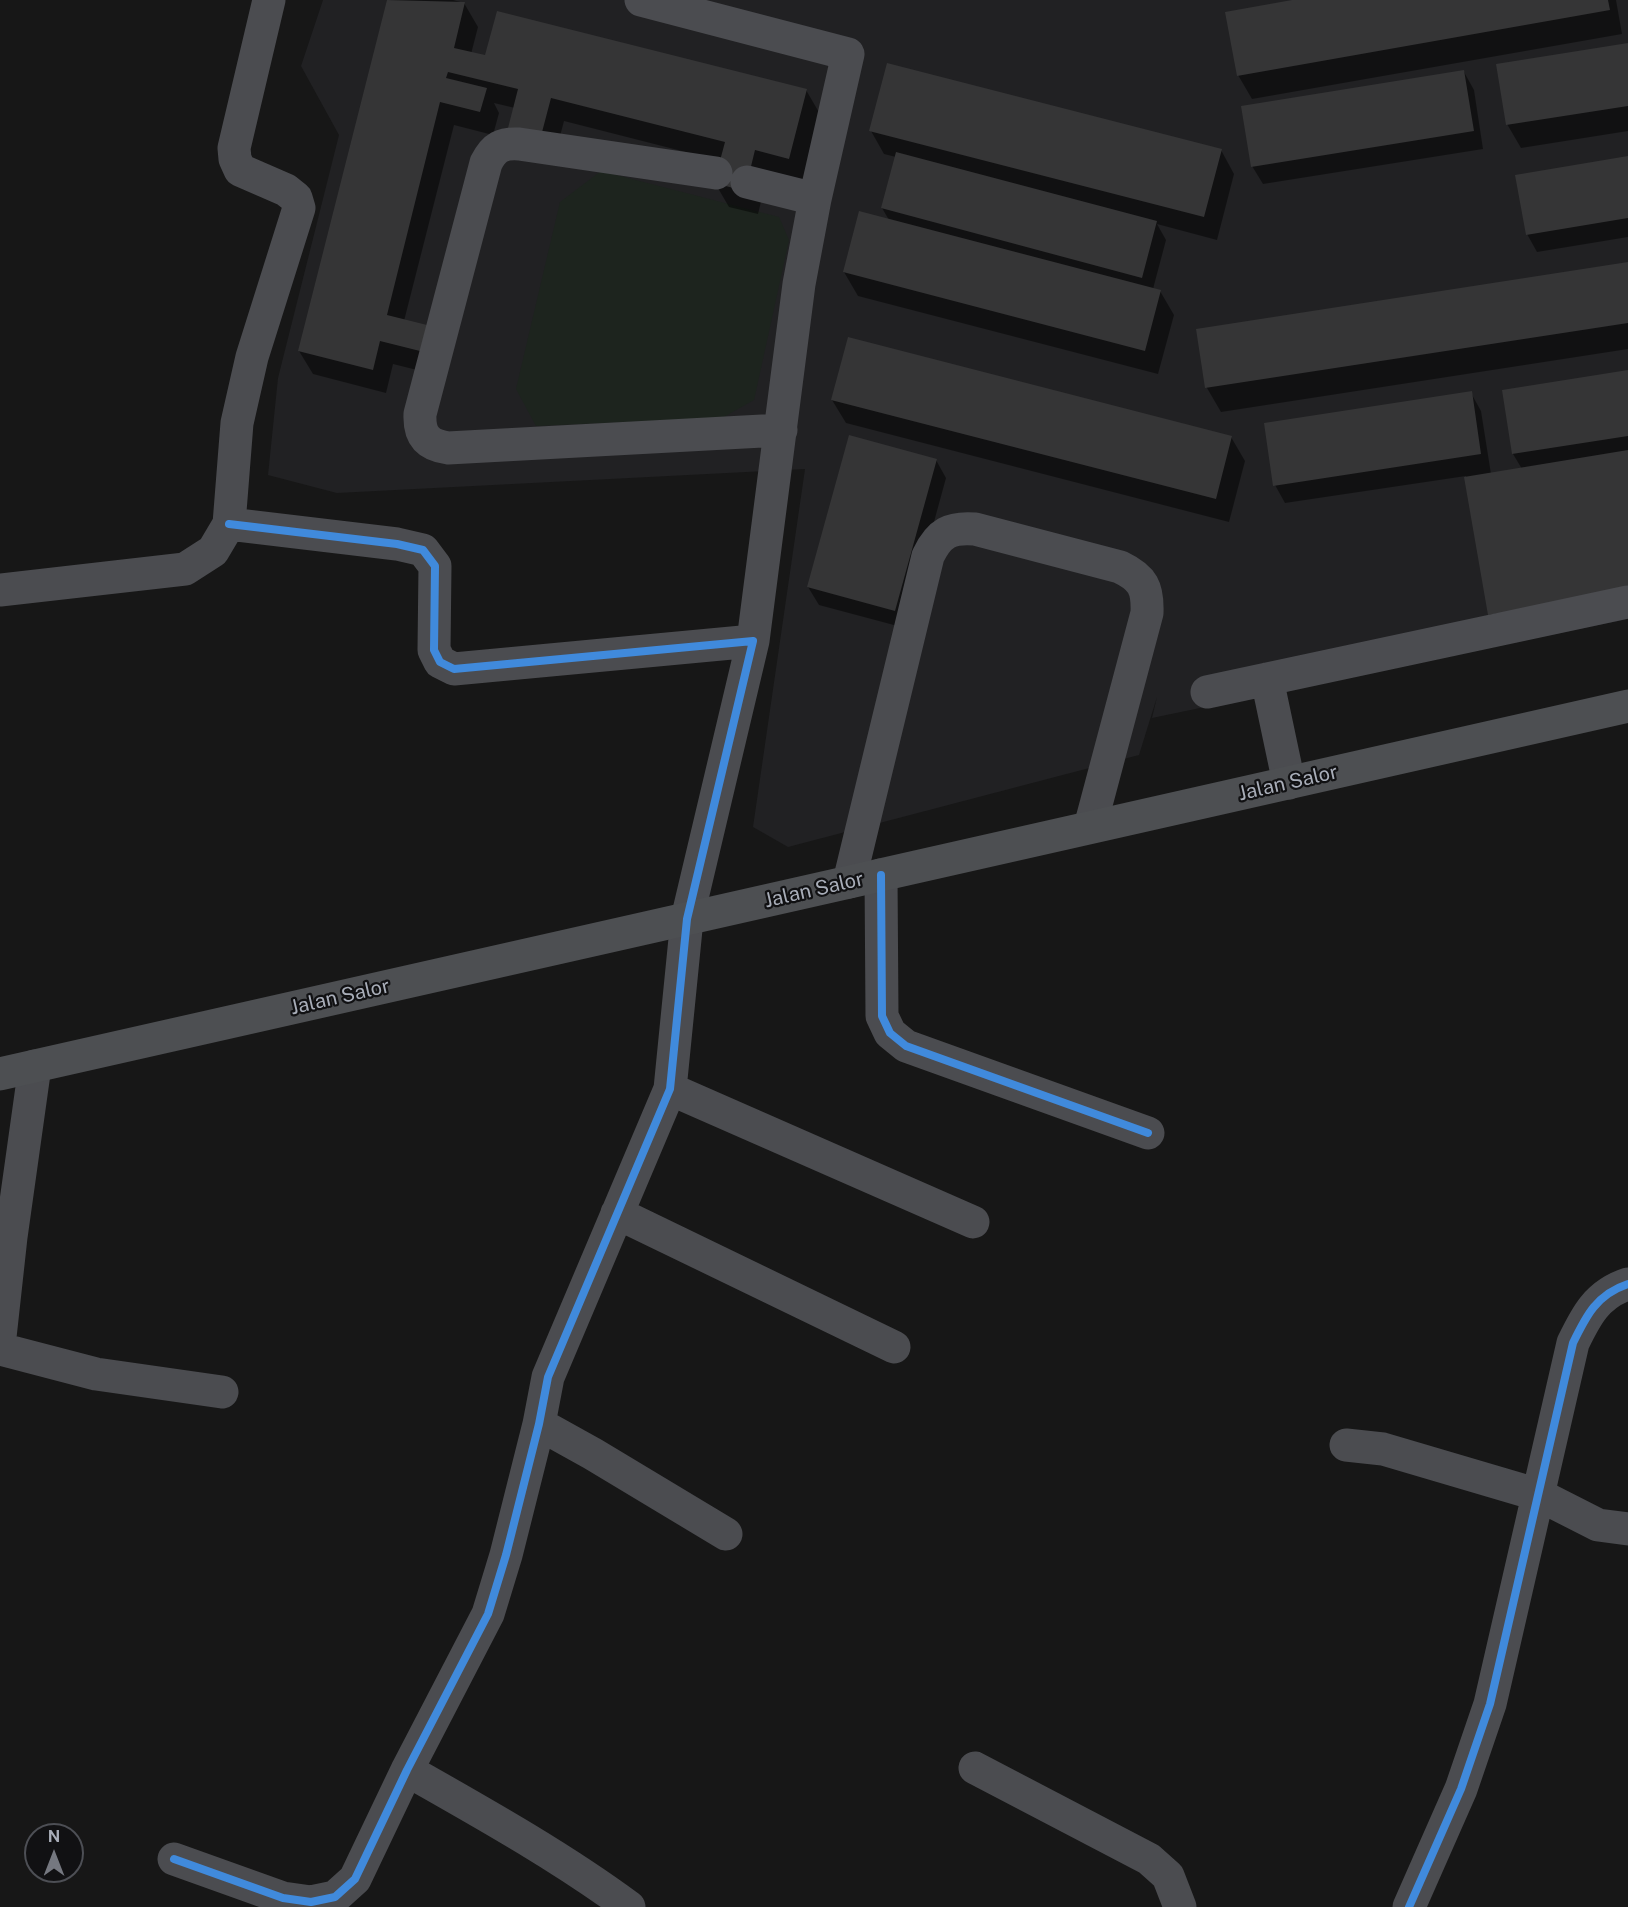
<!DOCTYPE html>
<html>
<head>
<meta charset="utf-8">
<style>
  body { margin:0 }
  #map { position:relative; width:1628px; height:1907px; overflow:hidden; background:#171717; font-family:"Public Sans",sans-serif }
  canvas { display:block }
  .north { position:absolute; left:24px; top:1823px; width:60px; height:60px; box-sizing:border-box; background:#111113; border:2px solid #4d4f55; border-radius:50%; rotate:0deg; font-size:16px; font-weight:700; line-height:24px; text-align:center; color:#a8adb8 }
  .north::after { content:''; display:block; margin:auto; width:21px; height:27px; background:#757880; clip-path:polygon(50% 0,100% 100%,50% 72%,0 100%) }
</style>
</head>
<body>
<div id="map">
<canvas width="1628" height="1907"></canvas>
<div class="north">N</div>
</div>
<script>
const ctx = document.querySelector('canvas').getContext('2d');
ctx.lineJoin = 'round';
function fillPath(path, color) { ctx.fillStyle = color; ctx.fill(path, 'evenodd'); }
function stroke(path, color, width, dash) { ctx.strokeStyle = color; ctx.lineWidth = width; ctx.lineCap = dash ? 'butt' : 'round'; ctx.setLineDash(dash || []); ctx.stroke(path); }
function label(font, color, halo, rows, align = 'center') {
  ctx.font = font + ' "Public Sans",sans-serif'; ctx.lineWidth = 4.5; ctx.setLineDash([]); ctx.textBaseline = 'middle'; ctx.strokeStyle = halo; ctx.fillStyle = color; for (const [text, x, y, turn = 0] of rows) {
    ctx.save(); ctx.translate(x, y); ctx.rotate((+turn || 0) * Math.PI / 180); ctx.textAlign = isNaN(turn) ? turn : align; if (halo) ctx.strokeText(text, 0, 0); ctx.fillText(text, 0, 0); ctx.restore();
  }
}
const built = new Path2D(`
  M323 0H1628V619L1152 718 1157 697 1139 755 788 847 753 827 805 469 337 493 268 475 278 378 339 135 301 66Z`);
const green = new Path2D(`
  M601 171 779 217 789 240 754 400 722 418 536 426 516 389 560 202Z`);
const shadow = new Path2D(`
  M389 0H453L464 3 478 27 471 54 806 90 820 114 803 181 768 173 758 214 729 207 715 183 721 161 564 121 554 159 515 108 494 103 499 113 493 135 454 125 404 321 433 374 393 364 386 393 313 374 299 351Z
  M1301 0H1616L1622 34 1252 99 1238 75Z
  M1628 44V131L1521 148 1507 124Z
  M1464 72 1474 90 1483 149 1263 184 1252 166Z
  M871 131 1221 150 1234 174 1217 240 1157 224 1166 240 1153 289 1160 291 1174 315 1158 374 858 296 844 272 889 220 882 208 896 157 884 154Z
  M1628 158V237L1537 252 1527 234Z
  M1628 263V349L1221 412 1207 388 1198 330Z
  M1628 372V618L1490 615 1466 476 1285 503 1275 485 1471 393 1481 411 1491 474 1522 469 1513 454 1503 391Z
  M832 400 1231 437 1245 461 1229 522 846 423Z
  M936 460 946 478 905 628 819 605 808 587Z`);
const building = new Path2D(`
  M387 0 465 2 454 48 485 55 497 11 807 89 789 159 755 150 745 191 714 183 725 142 551 98 541 136 508 128 518 89 448 72 446 78 487 88 480 112 440 102 387 315 427 325 420 351 380 341 373 370 298 351Z
  M1292 0H1608L1610 10 1237 76 1225 12Z
  M1628 43V106L1506 125 1496 64Z
  M887 63 1222 149 1204 217 869 131Z
  M1464 70 1474 131 1251 167 1241 106Z
  M896 152 1157 221 1142 278 881 208Z
  M1628 156V218L1526 235 1515 175Z
  M859 211 1161 290 1145 351 843 272Z
  M1628 262V323L1205 388 1196 329Z
  M848 337 1232 436 1216 499 831 400Z
  M1628 370V436L1512 454 1502 390Z
  M1472 391 1481 454 1273 486 1264 423Z
  M849 435 937 459 895 611 807 587Z
  M1628 450V592L1488 615 1464 477Z`);
const minor = new Path2D(`
  M716 173 519 144C502 143 494 147 486 163L420 414C419 435 427 445 448 448L781 430
  M747 182 815 199
  M229 524 397 544 423 550 435 566 434 650 440 662 454 669 753 641
  M0 590 185 569 213 551 229 524 237 423 252 357 299 208 296 198 286 190 240 170 235 159 234 148 269 0
  M1267 679 1289 783
  M1207 692 1628 602
  M881 875 882 1016 890 1033 906 1046 1148 1133
  M849 882 928 556C939 533 950 527 975 529L1120 567C1143 578 1148 588 1147 613L1090 827
  M670 1089 973 1222
  M617 1213 894 1347
  M0 1337 11 1237 35 1066
  M0 1349 96 1374 222 1392
  M539 1424 593 1454 726 1534
  M1346 1445 1383 1449 1539 1495 1598 1525 1628 1529
  M975 1768 1149 1859 1168 1876 1180 1907
  M407 1770C481 1812 560 1856 629 1907
  M174 1859 283 1898 311 1902 335 1897 355 1879 407 1770 488 1614 506 1555 539 1424 548 1377 670 1089 687 919 753 641 799 284 815 199 848 54 641 0
  M1409 1907 1461 1789 1490 1704 1573 1343C1586 1316 1597 1294 1628 1284`);
const major = new Path2D(`
  M0 1074 1628 706`);
const cycleway = new Path2D(`
  M881 875 882 1016 890 1033 906 1046 1148 1133
  M174 1859 283 1898 311 1902 335 1897 355 1879 407 1770 488 1614 506 1555 539 1424 548 1377 670 1089 687 919 753 641 454 669 440 662 434 650 435 566 423 550 397 544 229 524
  M1409 1907 1461 1789 1490 1704 1573 1343C1586 1316 1597 1294 1628 1284`);
const streetNames = [
  ["Jalan Salor",1288,783,-13],
  ["Jalan Salor",814,890,-13],
  ["Jalan Salor",340,997,-13]
];
fillPath(built, '#212123');
fillPath(green, '#1d241e');
fillPath(shadow, '#0007');
fillPath(building, '#353536');
stroke(minor, '#4b4c50', 33);
stroke(major, '#4d4f52', 33);
stroke(cycleway, '#408adc', 8);
label('20px', '#a8adb8', '#111113', streetNames);
</script>
</body>
</html>
